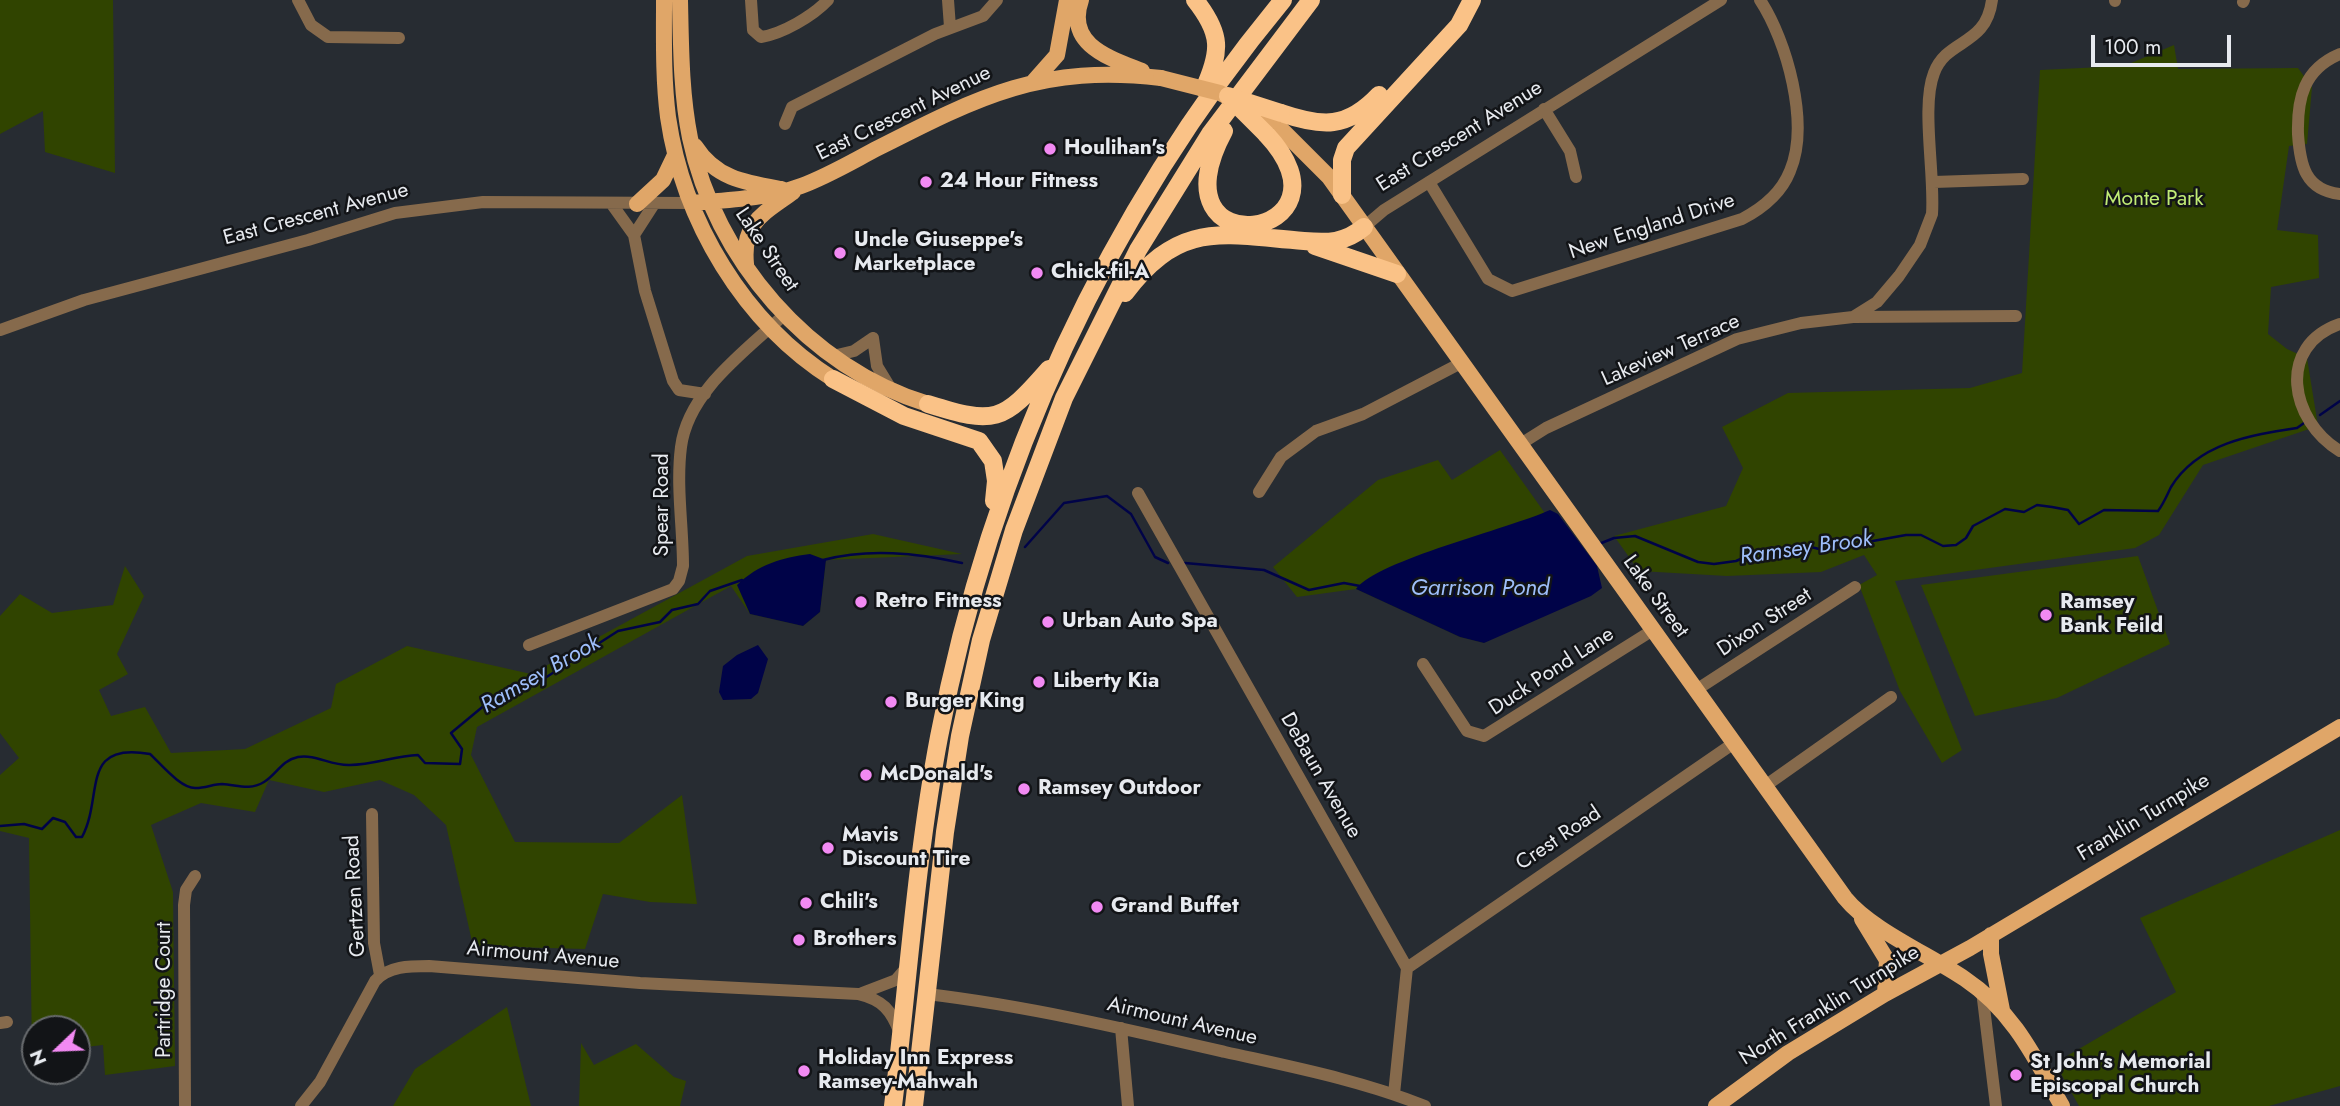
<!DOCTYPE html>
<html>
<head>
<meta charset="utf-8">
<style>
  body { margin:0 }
  #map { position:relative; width:2340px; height:1106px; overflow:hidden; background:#272c32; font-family:Jost,sans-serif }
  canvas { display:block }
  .north { position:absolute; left:21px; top:1015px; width:70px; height:70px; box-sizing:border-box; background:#121417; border:2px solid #676a6d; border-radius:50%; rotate:247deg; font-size:19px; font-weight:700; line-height:28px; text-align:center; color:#e7eaef }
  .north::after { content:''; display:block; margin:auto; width:24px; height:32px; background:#f28af3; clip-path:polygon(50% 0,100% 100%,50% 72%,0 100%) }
  .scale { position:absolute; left:2091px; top:35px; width:140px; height:32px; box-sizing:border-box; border:4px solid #e7eaef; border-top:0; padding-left:9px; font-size:21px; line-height:24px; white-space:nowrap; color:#e7eaef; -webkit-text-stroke:5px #121417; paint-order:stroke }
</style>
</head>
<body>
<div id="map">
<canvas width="2340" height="1106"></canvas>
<div class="north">N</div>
<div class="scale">100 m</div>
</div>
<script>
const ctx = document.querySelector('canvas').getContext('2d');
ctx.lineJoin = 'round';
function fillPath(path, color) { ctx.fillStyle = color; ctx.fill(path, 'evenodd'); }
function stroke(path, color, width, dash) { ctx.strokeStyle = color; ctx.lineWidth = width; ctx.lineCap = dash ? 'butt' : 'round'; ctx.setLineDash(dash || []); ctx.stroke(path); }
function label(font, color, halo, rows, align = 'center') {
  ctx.font = font + ' Jost,sans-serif'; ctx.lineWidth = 5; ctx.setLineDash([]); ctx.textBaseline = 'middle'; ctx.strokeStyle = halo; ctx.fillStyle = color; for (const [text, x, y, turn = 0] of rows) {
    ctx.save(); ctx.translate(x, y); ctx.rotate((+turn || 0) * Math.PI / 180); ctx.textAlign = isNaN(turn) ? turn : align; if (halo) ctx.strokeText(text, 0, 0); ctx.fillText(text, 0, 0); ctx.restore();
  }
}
const green = new Path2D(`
  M0 0H113L115 173 45 152 43 111 0 134Z
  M2174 45 2178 69 2298 68 2312 87 2307 144 2289 146 2277 230 2318 235 2319 278 2271 287 2268 334 2287 349 2307 358 2318 426 2203 465 2159 535 2135 548 1895 581 1962 750 1942 763 1900 691 1859 585 1877 575 1864 555 1821 572 1727 576 1639 571 1614 536 1726 506 1743 468 1722 427 1788 393 1970 388 2022 373 2040 70 2124 66Z
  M1500 450 1591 578 1484 643 1460 637 1356 589 1297 597 1273 567 1378 480 1438 460 1452 480Z
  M873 534 962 554 826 560 820 612 803 626 750 614 731 586 477 727 471 755 515 842 619 843 682 795 697 904 650 902 603 894 585 949 473 946 446 825 414 795 380 780 324 792 269 780 255 812 201 803 151 825 173 892 175 1066 105 1075 103 1045 77 1048V1029H35V1053L32 1054 29 838 0 831V775L19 758 0 733V616L20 594 52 613 113 605 125 566 144 596 117 654 128 674 99 690 111 716 145 707 171 753 245 749 331 708 336 684 407 646 531 674 747 556Z
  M2138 556 2170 644 2057 698 1975 716 1921 585Z
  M2340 830V1086L2269 1106H2079L2055 1063 2176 992 2140 918Z
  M507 1007 531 1106H393L415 1069Z
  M581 1043 594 1065 636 1044 674 1077 686 1081 680 1106H579Z`);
const water = new Path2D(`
  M1550 510 1558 514 1597 566 1602 588 1591 596 1484 643 1460 637 1356 589C1378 560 1508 529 1550 510Z
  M810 554 826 560 820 612 803 626 750 614 737 585C759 564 781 558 810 554Z
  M758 645 768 659 758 693 751 699 723 700 719 692 723 666 737 655Z`);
const stream = new Path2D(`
  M2320 415 2340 401
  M1599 544 1614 538 1635 536 1698 562 1714 564 1736 561 1757 552 1803 545 1823 550 1906 535H1921L1943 546 1956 545 1966 538 1973 526 2005 509 2024 512 2037 505 2052 507 2068 510 2079 524 2104 510 2158 511C2164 503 2167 495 2171 487 2198 443 2251 435 2297 428L2304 423
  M1025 547 1064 503 1107 496 1131 514 1155 557 1168 563
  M823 560C869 548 916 553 962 563
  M1185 563 1264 570 1309 590 1344 583 1360 586
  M0 826 24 824 42 829 53 818 65 822 76 837H82C104 796 79 741 150 754 161 764 181 789 196 788 205 788 214 784 222 784 238 785 249 791 264 782 276 775 282 760 298 757 316 754 331 766 350 765 373 765 394 756 418 755L425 763 460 764 462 749 451 733 486 704 504 696 514 687 545 678 618 631 660 622 672 610 698 604 710 591 742 580`);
const minor = new Path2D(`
  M298 0 311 25 328 37 399 38
  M751 0 753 30 761 37C782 34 813 16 828 0
  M948 0 950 27
  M2115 1V0
  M2243 2 2244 0
  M2340 54C2304 69 2297 98 2298 134 2300 165 2305 190 2340 194
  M1544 109 1570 151 1576 177
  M785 124 792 107 935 34 983 16 997 0
  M1429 182 1488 279 1512 291 1742 219C1763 208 1781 194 1790 171 1810 124 1787 41 1760 0
  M1934 182 2023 179
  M611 203 634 235 645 291 673 381 679 390 705 394
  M1364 227 1384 210 1721 0
  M634 235 654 204
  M1853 317 2016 316
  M2340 324C2276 346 2290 421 2340 451
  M0 330 84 300 308 240 395 213 483 202 691 203
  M873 338 877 366 891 389
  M833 356 854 351 873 338
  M1519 445 1546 428 1737 339 1801 323 1853 317 1877 302 1899 276 1920 245 1932 214C1935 174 1921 106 1934 73 1947 38 1986 47 1992 0
  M1259 492 1281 457 1316 431 1363 414 1461 363
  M1138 493 1407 968 1394 1094
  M529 645 673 589 679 581 683 566C683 527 676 486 681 447 688 391 746 351 785 314
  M1423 664 1467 731 1484 736 1653 630
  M1696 690 1855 587
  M1765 786 1891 697
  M372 814 374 943 380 975
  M1407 968 1734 743
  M1982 991 1996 1106
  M862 993 896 980 908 966
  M927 994C1028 1006 1126 1029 1225 1052 1292 1067 1360 1080 1425 1106
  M0 1023 7 1022
  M1121 1028 1128 1106
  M185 1106 184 905 186 890 195 876
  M301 1106 320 1082 375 981C388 966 410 966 429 966L640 983 858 994C883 1000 891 1010 900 1033`);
const major = new Path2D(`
  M664 0C664 39 663 78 668 117 683 221 744 323 833 379
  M680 0C681 46 681 93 690 138 715 258 809 368 928 404
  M1081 0C1065 45 1110 58 1142 71
  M1034 81 1057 55 1067 0
  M1273 121 1329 177 1845 898C1871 930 1930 955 1965 979 2013 1011 2035 1058 2062 1106
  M695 146C716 179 746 183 781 189
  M691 203C728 200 766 199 801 186 828 176 853 161 878 148 980 96 1043 64 1161 78
  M637 204 663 180 675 155
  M746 264C742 222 763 214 793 192
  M1862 919 1887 960 1885 994
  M1991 935V954L2002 1010
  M1716 1106 1788 1053 1885 994 1970 948 2340 727`);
const highway = new Path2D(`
  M1195 0C1222 34 1221 51 1204 89
  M1281 113C1322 127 1347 129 1379 95
  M1224 131C1148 272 1365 239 1266 134
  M1342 195V160L1346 148 1459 25 1472 0
  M1315 246 1397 274
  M1125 293C1181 219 1222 235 1304 241 1328 243 1345 243 1364 227
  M833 379 904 416 979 441 993 461 996 481 994 501
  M928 404C995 425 1002 423 1049 369
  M893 1106C908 983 916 858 939 737 990 468 1108 211 1283 0
  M914 1106 945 832 960 736 981 640 1014 530 1064 398 1138 250 1210 134 1311 0`);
const majorBridge = new Path2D(`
  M1161 78 1220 93 1273 121`);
const highwayBridge = new Path2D(`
  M1228 96 1281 113
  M1231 99 1266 134`);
const markers = [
  [1050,149,7,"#f28af3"],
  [926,182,7,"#f28af3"],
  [840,253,7,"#f28af3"],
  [1037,273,7,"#f28af3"],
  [861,602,7,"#f28af3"],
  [2046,615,7,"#f28af3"],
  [1048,622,7,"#f28af3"],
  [1039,682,7,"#f28af3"],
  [891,702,7,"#f28af3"],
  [866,775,7,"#f28af3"],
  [1024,789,7,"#f28af3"],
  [828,848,7,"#f28af3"],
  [806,903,7,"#f28af3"],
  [1097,907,7,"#f28af3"],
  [799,940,7,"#f28af3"],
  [804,1071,7,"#f28af3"],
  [2016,1075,7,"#f28af3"]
];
const streetNames = [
  ["East Crescent Avenue",904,114,-26],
  ["East Crescent Avenue",1460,137,-32],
  ["East Crescent Avenue",316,215,-15],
  ["New England Drive",1652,227,-18],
  ["Lake Street",766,250,56],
  ["Lakeview Terrace",1671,351,-24],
  ["Spear Road",663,505,-90],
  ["Lake Street",1655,597,54],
  ["Dixon Street",1765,623,-33],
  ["Duck Pond Lane",1552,672,-33],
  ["DeBaun Avenue",1320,776,60],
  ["Franklin Turnpike",2144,818,-31],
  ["Crest Road",1559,839,-34],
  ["Gertzen Road",356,896,-93],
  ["Airmount Avenue",543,956,5],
  ["Partridge Court",165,990,-90],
  ["North Franklin Turnpike",1830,1006,-32],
  ["Airmount Avenue",1182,1022,13]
];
const poiNames = [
  ["Houlihan's",1064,149],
  ["24 Hour Fitness",940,182],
  ["Uncle Giuseppe's",854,241],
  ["Marketplace",854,265],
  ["Chick-fil-A",1051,273],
  ["Retro Fitness",875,602],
  ["Ramsey",2060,603],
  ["Bank Feild",2060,627],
  ["Urban Auto Spa",1062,622],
  ["Liberty Kia",1053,682],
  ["Burger King",905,702],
  ["McDonald's",880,775],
  ["Ramsey Outdoor",1038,789],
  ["Mavis",842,836],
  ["Discount Tire",842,860],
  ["Chili's",820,903],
  ["Grand Buffet",1111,907],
  ["Brothers",813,940],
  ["Holiday Inn Express",818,1059],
  ["Ramsey-Mahwah",818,1083],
  ["St John's Memorial",2030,1063],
  ["Episcopal Church",2030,1087]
];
const parkNames = [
  ["Monte Park",2154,200]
];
const waterNames = [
  ["Ramsey Brook",1806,549,-8],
  ["Garrison Pond",1480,589],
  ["Ramsey Brook",541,675,-30]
];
fillPath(green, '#304400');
fillPath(water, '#000348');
stroke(stream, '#000348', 2.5);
stroke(minor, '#866a4c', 12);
stroke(major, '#e0a668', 16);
stroke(highway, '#fac287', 18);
stroke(majorBridge, '#e0a668', 16);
stroke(highwayBridge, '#fac287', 18);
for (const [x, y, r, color] of markers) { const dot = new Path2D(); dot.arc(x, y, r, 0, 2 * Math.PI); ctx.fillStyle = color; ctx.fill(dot); stroke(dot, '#121417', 2.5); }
label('21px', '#e7eaef', '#121417', streetNames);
label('bold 21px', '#e7eaef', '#121417', poiNames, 'left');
label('21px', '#c0eb75', '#121417', parkNames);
label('italic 23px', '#9ebefa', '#121417', waterNames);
</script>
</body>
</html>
